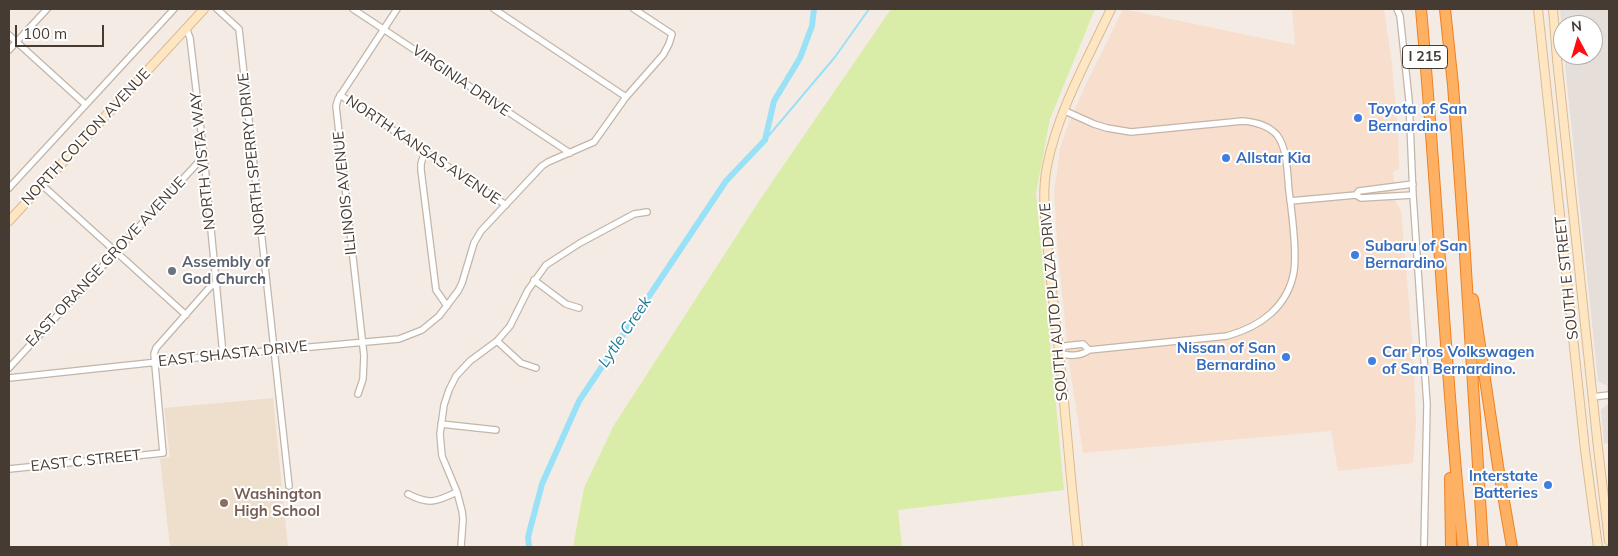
<!DOCTYPE html>
<html>
<head>
<meta charset="utf-8">
<style>
  body { margin:0 }
  #map { position:relative; width:1618px; height:556px; overflow:hidden; background:#f4ece4; font-family:Mulish,sans-serif }
  canvas { display:block }
  .frame { position:absolute; inset:0; border:10px solid #463b33; pointer-events:none }
  .north { position:absolute; left:1553px; top:15px; width:50px; height:50px; box-sizing:border-box; background:#fff; border:1px solid #b5b1ad; border-radius:50%; rotate:354deg; font-size:14px; font-weight:700; line-height:20px; text-align:center; color:#463b33 }
  .north::after { content:''; display:block; margin:auto; width:18px; height:22px; background:#ff0f14; clip-path:polygon(50% 0,100% 100%,50% 72%,0 100%) }
  .scale { position:absolute; left:15px; top:25px; width:89px; height:22px; box-sizing:border-box; border:2px solid #463b33; border-top:0; padding-left:6px; font-size:15px; line-height:18px; white-space:nowrap; color:#463b33; -webkit-text-stroke:4px #fff; paint-order:stroke }
</style>
</head>
<body>
<div id="map">
<canvas width="1618" height="556"></canvas>
<div class="frame"></div>
<div class="north">N</div>
<div class="scale">100 m</div>
</div>
<script>
const ctx = document.querySelector('canvas').getContext('2d');
ctx.lineJoin = 'round';
function fillPath(path, color) { ctx.fillStyle = color; ctx.fill(path, 'evenodd'); }
function stroke(path, color, width, dash) { ctx.strokeStyle = color; ctx.lineWidth = width; ctx.lineCap = dash ? 'butt' : 'round'; ctx.setLineDash(dash || []); ctx.stroke(path); }
function label(font, color, halo, rows, align = 'center') {
  ctx.font = font + ' Mulish,sans-serif'; ctx.lineWidth = 4; ctx.setLineDash([]); ctx.textBaseline = 'middle'; ctx.strokeStyle = halo; ctx.fillStyle = color; for (const [text, x, y, turn = 0] of rows) {
    ctx.save(); ctx.translate(x, y); ctx.rotate((+turn || 0) * Math.PI / 180); ctx.textAlign = isNaN(turn) ? turn : align; if (halo) ctx.strokeText(text, 0, 0); ctx.fillText(text, 0, 0); ctx.restore();
  }
}
const commercial = new Path2D(`
  M1123 9 1295 45 1292 9H1384L1392 64 1398 131 1399 169 1393 172 1396 202 1401 210 1413 349 1416 424 1413 463 1338 471 1331 431 1083 453 1069 363 1057 241 1054 192 1060 149 1066 130 1084 88Z`);
const industrial = new Path2D(`
  M1560 9H1609V443L1604 444 1601 410 1608 404 1607 386 1598 381 1564 55H1593V25H1563V43Z`);
const education = new Path2D(`
  M273 398 288 547H170L160 459 170 457 164 408Z`);
const green = new Path2D(`
  M891 9H1095L1050 119 1036 193 1064 490 898 510 902 547H573L584 488 614 425 761 198Z`);
const parking = new Path2D(`
  M1563 9H1579L1581 25H1565Z`);
const stream = new Path2D(`
  M765 140 835 57 869 9`);
const canal = new Path2D(`
  M529 547 528 537 542 484 579 401 726 181 765 140 774 101 800 58 812 26 814 9`);
const street = new Path2D(`
  M217 9 239 29 289 486
  M353 9 570 153
  M494 9 626 97
  M1397 9 1400 16 1409 100 1413 195 1427 405 1424 547
  M186 28 190 38 204 156 223 355
  M9 35 85 104
  M9 50 47 9
  M340 95 506 205
  M1063 110 1094 124 1107 128 1131 132 1243 121C1255 122 1268 125 1277 135 1288 150 1287 173 1289 191 1292 213 1297 250 1294 271 1288 307 1260 327 1227 336L1089 350C1082 356 1067 357 1059 352L1065 346 1083 344 1089 350
  M425 150 421 164V170L436 290 447 306
  M42 185 186 315
  M9 188 174 9
  M1356 195 1361 198 1413 195
  M1290 201 1356 195 1359 191 1413 184
  M534 280 566 304 579 308
  M497 341 521 363 536 368
  M9 368 204 156
  M9 378 223 355 399 339 422 330 439 316 458 291 462 283 474 243 481 231 542 166 548 162 594 142 626 97 663 55 669 44 672 34 634 9
  M358 394 363 379 364 356 336 106 338 99 397 9
  M1592 397 1609 395
  M441 424 496 430
  M9 469 163 453 154 354 156 348 210 287 215 284
  M408 494C429 505 436 502 457 492
  M461 547 463 519 462 511 457 492 442 456 440 434 444 405 449 390 456 376 470 361 497 341 510 326 528 290 546 265 580 243 634 214 647 212`);
const secondary = new Path2D(`
  M1538 9 1585 450 1598 547
  M1553 9 1557 59 1598 448 1609 541
  M9 221 204 9
  M1078 547C1070 476 1065 404 1057 332 1053 302 1050 272 1047 242 1045 217 1042 191 1047 166 1058 111 1087 60 1111 9`);
const highway = new Path2D(`
  M1421 9C1437 188 1445 368 1463 547
  M1445 9 1453 85 1464 238 1483 547
  M1473 299 1498 466 1512 547
  M1450 478 1451 547`);
const markers = [
  [1358,118,5,"#3f7fe0"],
  [1226,158,5,"#3f7fe0"],
  [1355,255,5,"#3f7fe0"],
  [172,271,5,"#6b7280"],
  [1286,357,5,"#3f7fe0"],
  [1372,361,5,"#3f7fe0"],
  [1548,485,5,"#3f7fe0"],
  [224,503,5,"#8d6e63"]
];
const shields = [
  [1425,57,45]
];
const shieldNames = [
  ["I 215",1425,57]
];
const streetNames = [
  ["VIRGINIA DRIVE",461,81,34],
  ["NORTH COLTON AVENUE",86,137,-47],
  ["NORTH KANSAS AVENUE",423,150,34],
  ["NORTH SPERRY DRIVE",252,154,-96],
  ["NORTH VISTA WAY",203,161,-96],
  ["ILLINOIS AVENUE",345,193,-96],
  ["EAST ORANGE GROVE AVENUE",106,262,-47],
  ["SOUTH E STREET",1567,278,-96],
  ["SOUTH AUTO PLAZA DRIVE",1054,302,-95],
  ["EAST SHASTA DRIVE",233,354,-6],
  ["EAST C STREET",86,461,-6]
];
const shopNames = [
  ["Toyota of San",1368,109],
  ["Bernardino",1368,126],
  ["Allstar Kia",1236,158],
  ["Subaru of San",1365,246],
  ["Bernardino",1365,263],
  ["Nissan of San",1276,348,"right"],
  ["Bernardino",1276,365,"right"],
  ["Car Pros Volkswagen",1382,352],
  ["of San Bernardino.",1382,369],
  ["Interstate",1538,476,"right"],
  ["Batteries",1538,493,"right"]
];
const worshipNames = [
  ["Assembly of",182,262],
  ["God Church",182,279]
];
const educationNames = [
  ["Washington",234,494],
  ["High School",234,511]
];
const waterNames = [
  ["Lytle Creek",625,332,-56]
];
fillPath(commercial, '#f8decc');
fillPath(industrial, '#e5ded9');
fillPath(education, '#eedfcc');
fillPath(green, '#d9eda8');
fillPath(parking, '#e4e0dd');
stroke(stream, '#99e1f7', 2);
stroke(canal, '#99e1f7', 6);
stroke(street, '#c3b5a8', 8);
stroke(secondary, '#dbbb90', 10);
stroke(highway, '#ed8124', 12);
stroke(street, '#fff', 5.5);
stroke(secondary, '#ffe6c2', 8);
stroke(highway, '#ffb163', 10);
for (const [x, y, r, color] of markers) { const dot = new Path2D(); dot.arc(x, y, r, 0, 2 * Math.PI); ctx.fillStyle = color; ctx.fill(dot); stroke(dot, '#fff', 2); }
for (const [x, y, w] of shields) { const box = new Path2D(); box.roundRect(x - w / 2, y - 11.5, w, 23, 4); ctx.fillStyle = '#fff'; ctx.fill(box); stroke(box, '#463b33', 1); }
label('bold 14px', '#463b33', null, shieldNames);
label('15px', '#463b33', '#fff', streetNames);
label('bold 15px', '#366cbe', '#fff', shopNames, 'left');
label('bold 15px', '#5b616d', '#fff', worshipNames, 'left');
label('bold 15px', '#785e54', '#fff', educationNames, 'left');
label('italic 16px', '#1f7b9a', '#fff', waterNames);
</script>
</body>
</html>
